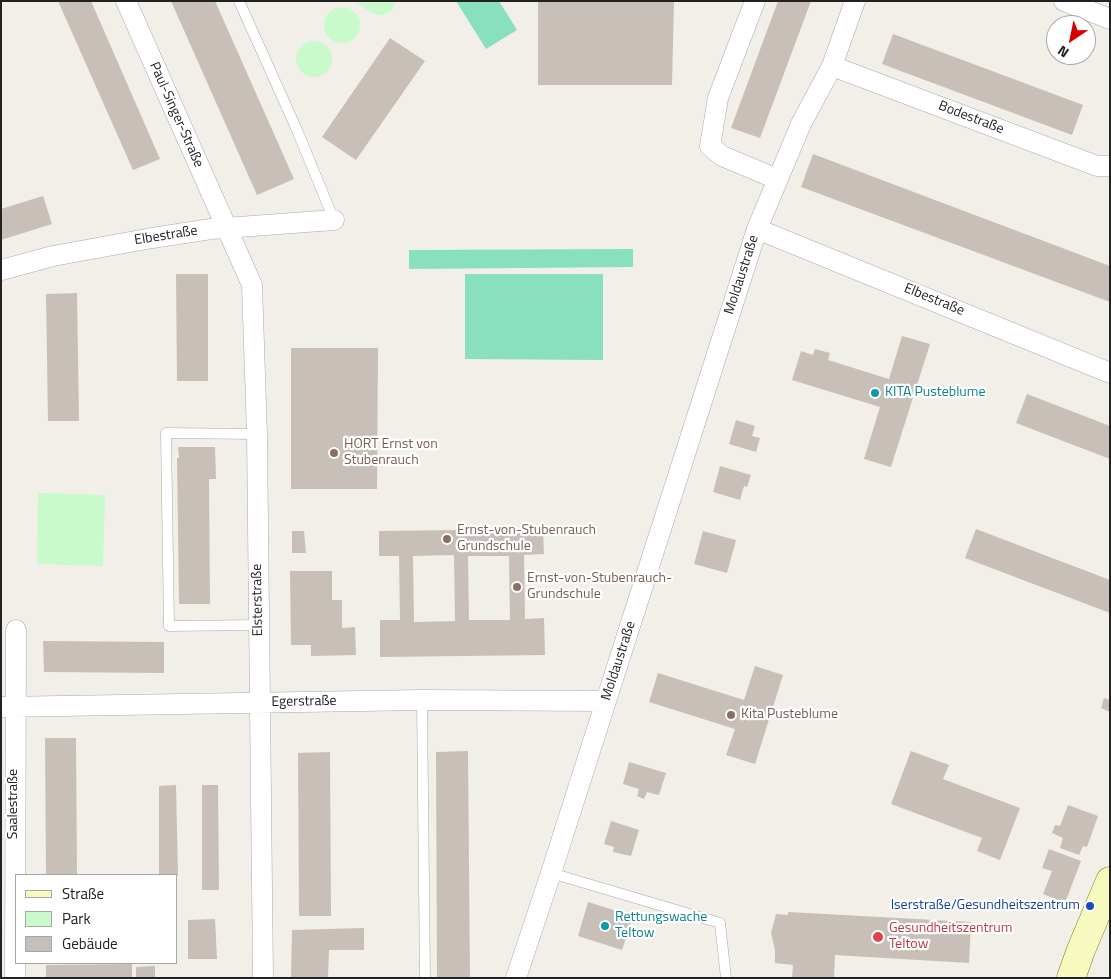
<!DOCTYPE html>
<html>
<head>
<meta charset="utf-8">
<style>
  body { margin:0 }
  #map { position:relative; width:1111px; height:979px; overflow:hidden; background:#f2efe9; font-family:"Titillium Web",sans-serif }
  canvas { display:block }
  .frame { position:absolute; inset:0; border:2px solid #222; pointer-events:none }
  .legend { position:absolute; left:15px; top:874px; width:162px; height:90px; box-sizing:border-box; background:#fff; border:1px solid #a7a7a7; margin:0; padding:6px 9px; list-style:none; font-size:15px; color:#222 }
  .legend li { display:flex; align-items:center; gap:10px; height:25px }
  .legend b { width:25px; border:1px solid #a7a7a7 }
  .north { position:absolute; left:1046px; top:15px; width:50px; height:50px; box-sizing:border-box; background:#fff; border:1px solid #a7a7a7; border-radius:50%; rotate:214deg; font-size:14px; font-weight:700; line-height:20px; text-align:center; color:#222 }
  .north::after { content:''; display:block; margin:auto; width:18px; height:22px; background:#d40000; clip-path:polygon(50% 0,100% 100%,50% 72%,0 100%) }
</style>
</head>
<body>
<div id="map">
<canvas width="1111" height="979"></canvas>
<div class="frame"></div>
<ul class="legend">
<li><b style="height:6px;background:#f7fabf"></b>Straße</li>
<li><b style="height:14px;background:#c8facc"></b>Park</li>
<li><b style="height:14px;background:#c7bfb8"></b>Gebäude</li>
</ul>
<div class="north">N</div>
</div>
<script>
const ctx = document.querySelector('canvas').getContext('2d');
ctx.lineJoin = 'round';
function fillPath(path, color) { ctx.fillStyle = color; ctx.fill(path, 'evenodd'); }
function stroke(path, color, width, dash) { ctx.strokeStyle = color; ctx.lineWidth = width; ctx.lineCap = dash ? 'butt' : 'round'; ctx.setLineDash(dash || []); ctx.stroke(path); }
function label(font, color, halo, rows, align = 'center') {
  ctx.font = font + ' "Titillium Web",sans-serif'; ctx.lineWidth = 4.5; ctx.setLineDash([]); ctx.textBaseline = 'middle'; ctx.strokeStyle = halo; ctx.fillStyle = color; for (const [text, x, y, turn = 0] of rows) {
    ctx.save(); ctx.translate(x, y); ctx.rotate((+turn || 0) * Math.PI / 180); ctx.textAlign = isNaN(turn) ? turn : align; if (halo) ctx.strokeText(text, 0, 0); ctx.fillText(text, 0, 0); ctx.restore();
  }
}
const park = new Path2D(`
  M355 1H397L391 11 381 16 370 12Z
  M324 25a18 18 0 1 1 36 0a18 18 0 1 1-36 0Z
  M296 59a18 18 0 1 1 36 0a18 18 0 1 1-36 0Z
  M38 493 105 495 103 566 37 564Z`);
const pitch = new Path2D(`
  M456 1H499L517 30 486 49Z
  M633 249V267L409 269V250Z
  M465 274H603V360L465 359Z`);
const building = new Path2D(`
  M58 1H91L160 159 133 170Z
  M171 1H215L294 179 257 195Z
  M538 1H674L672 85H538Z
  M778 1H811L760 138 731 128Z
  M893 34 1083 105 1072 135 882 64Z
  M390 38 425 61 356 160 322 137Z
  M813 154 1110 266V302L801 187Z
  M43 196 52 224 1 240V209Z
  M176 274H208V381H177Z
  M77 293 79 421H48L46 294Z
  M902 336 930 344 891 467 864 459 880 407 792 380 801 351 813 355 815 349 830 353 828 360 889 379Z
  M291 348H378L377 489H291Z
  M1027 394 1110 426V459L1016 423Z
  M736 420 755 426 752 436 760 438 756 452 729 444Z
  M178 447H215L216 479H209L210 604H179L177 458H179Z
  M720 466 751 475 747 487 744 486 740 500 713 492Z
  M543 529 544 554 524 555 525 619 544 618 545 655 380 657V620H400L399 556H379V531ZM454 555 455 621 414 622 413 556ZM468 556H509L510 620H469Z
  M976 529 1110 580V613L965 558Z
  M292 531H304L306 553H292Z
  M703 531 736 540 727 573 694 564Z
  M290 571H332V600H342V628L355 627 356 655 311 656V645H291Z
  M43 641 164 642V673L44 672Z
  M755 666 783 675 755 764 726 755 735 729 649 702 658 673 744 700Z
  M1104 698 1110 700V712L1101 708Z
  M45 738H76L77 875H46Z
  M468 751 470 978H437L436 752Z
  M911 751 949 765 943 779 1020 808 1000 860 977 851 982 838 891 804Z
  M330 752 331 916H299L298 753Z
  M629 762 666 773 659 795 647 792 644 799 637 796 639 789 623 784Z
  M176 785 178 875H159V786Z
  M202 785H218L219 890H202Z
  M1068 805 1098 816 1087 847 1083 846 1079 855 1060 848 1063 838 1052 833 1055 825 1060 826Z
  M611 821 639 830 631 856 613 852 614 847 604 844Z
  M1049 849 1081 861 1065 903 1043 894 1052 871 1042 868Z
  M588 902 633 916 622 950 578 936Z
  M788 912 971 922 969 963 835 955 834 978H792L793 965 775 963V950L771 933 776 914 788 915Z
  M215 919 217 959H188V920Z
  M364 928V950H329L328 978H291L292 930Z
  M132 964V978H46V965Z
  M155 966V978H136V967Z`);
const lane = new Path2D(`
  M239 1 297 130 334 220
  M257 434 166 433 169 626 258 625
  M422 700 425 978
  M551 873 720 923 726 978`);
const street = new Path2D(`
  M126 1 252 285 257 434 263 978
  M755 1 718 98 710 146 722 156 777 179
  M1064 1 1110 19
  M832 66 1097 166H1110
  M757 229 1110 373
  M1 270 53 256 152 238 211 229 334 220
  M1 707 422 700 606 701
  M15 978 16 630
  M516 978 551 873 757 229 801 124 832 66 855 1`);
const secondary = new Path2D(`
  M1071 978 1081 950 1110 881`);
const markers = [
  [875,393,5,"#0f9aa8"],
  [334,453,5,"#8d6e63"],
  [447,539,5,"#8d6e63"],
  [517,587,5,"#8d6e63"],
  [731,715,5,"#8d6e63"],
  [1090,906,5,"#1a4fb4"],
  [605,926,5,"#0f9aa8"],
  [878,937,6,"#e0444e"]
];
const streetNames = [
  ["Paul-Singer-Straße",176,115,66],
  ["Bodestraße",971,118,21],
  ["Elbestraße",166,236,-9],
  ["Moldaustraße",742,275,-72],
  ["Elbestraße",934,300,22],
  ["Elsterstraße",258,600,-91],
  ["Moldaustraße",619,661,-72],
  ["Egerstraße",304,702,-1],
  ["Saalestraße",14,804,-90]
];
const cultureNames = [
  ["KITA Pusteblume",885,393],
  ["Rettungswache",615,918],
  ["Teltow",615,934]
];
const educationNames = [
  ["HORT Ernst von",344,445],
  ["Stubenrauch",344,461],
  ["Ernst-von-Stubenrauch",457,531],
  ["Grundschule",457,547],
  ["Ernst-von-Stubenrauch-",527,579],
  ["Grundschule",527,595],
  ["Kita Pusteblume",741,715]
];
const transitNames = [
  ["Iserstraße/Gesundheitszentrum",1080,906]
];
const healthNames = [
  ["Gesundheitszentrum",889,929],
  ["Teltow",889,945]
];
fillPath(park, '#c8facc');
fillPath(pitch, '#88e0be');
fillPath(building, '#c7bfb8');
stroke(lane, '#a9a9a9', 11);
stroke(street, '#a9a9a9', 21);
stroke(secondary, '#707d05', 29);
stroke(lane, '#fff', 10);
stroke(street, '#fff', 20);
stroke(secondary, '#f7fabf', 28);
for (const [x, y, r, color] of markers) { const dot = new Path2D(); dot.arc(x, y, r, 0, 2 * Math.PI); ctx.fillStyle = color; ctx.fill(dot); stroke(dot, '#fff', 2); }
label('14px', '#222', '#fff', streetNames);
label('14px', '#0d838f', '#fff', cultureNames, 'left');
label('14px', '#785e54', '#fff', educationNames, 'left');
label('14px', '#164399', '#fff', transitNames, 'right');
label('14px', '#be3a42', '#fff', healthNames, 'left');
</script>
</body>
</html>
